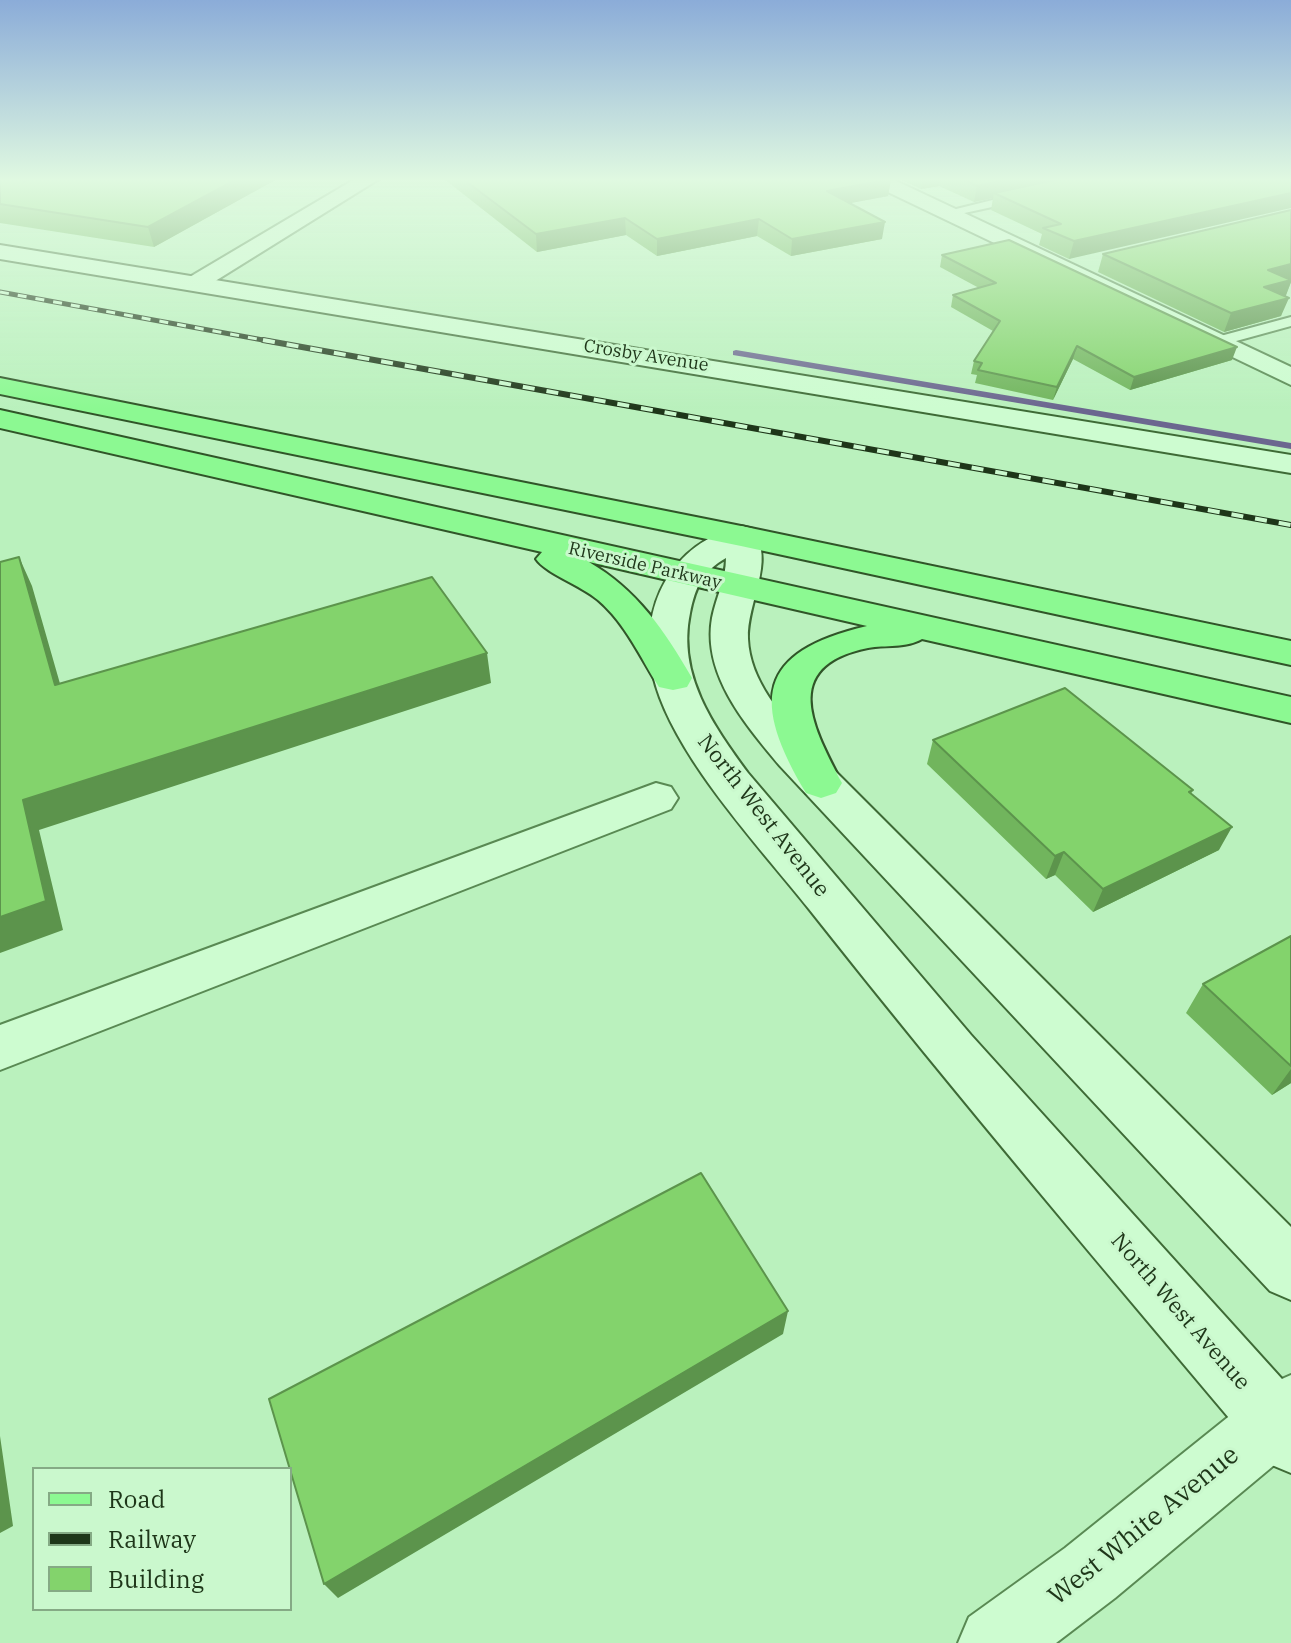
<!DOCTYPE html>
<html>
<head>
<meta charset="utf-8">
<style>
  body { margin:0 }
  #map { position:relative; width:1291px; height:1643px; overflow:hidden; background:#baf1bd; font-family:"IBM Plex Serif",serif }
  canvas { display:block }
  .legend { position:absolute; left:32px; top:1467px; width:260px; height:144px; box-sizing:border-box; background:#caf8cd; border:2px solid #85aa85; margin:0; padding:10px 14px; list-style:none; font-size:24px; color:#1e3619 }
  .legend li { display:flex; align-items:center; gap:16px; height:40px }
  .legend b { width:40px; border:2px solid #85aa85 }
</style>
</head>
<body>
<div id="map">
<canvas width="1291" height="1643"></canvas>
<ul class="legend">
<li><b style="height:10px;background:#8cf992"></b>Road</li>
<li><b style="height:10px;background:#1e3619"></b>Railway</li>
<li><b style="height:22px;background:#83d36c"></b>Building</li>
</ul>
</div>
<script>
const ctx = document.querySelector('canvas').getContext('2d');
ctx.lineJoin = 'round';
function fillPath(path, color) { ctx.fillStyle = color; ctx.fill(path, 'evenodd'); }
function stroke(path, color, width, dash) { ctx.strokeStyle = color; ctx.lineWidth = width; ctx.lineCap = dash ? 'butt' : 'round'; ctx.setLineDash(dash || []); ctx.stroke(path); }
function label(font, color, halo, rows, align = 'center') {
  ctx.font = font + ' "IBM Plex Serif",serif'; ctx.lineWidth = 6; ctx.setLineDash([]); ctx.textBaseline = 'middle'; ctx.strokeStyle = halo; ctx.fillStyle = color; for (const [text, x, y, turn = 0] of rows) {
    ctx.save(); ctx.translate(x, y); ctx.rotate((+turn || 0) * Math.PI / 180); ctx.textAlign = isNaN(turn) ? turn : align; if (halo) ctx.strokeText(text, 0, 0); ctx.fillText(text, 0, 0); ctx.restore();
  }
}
const stream = new Path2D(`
  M736 350 1291 443V449L733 355V351Z`);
const lane = new Path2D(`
  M1025 192 1031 196 1029 199 946 217 940 213Z
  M1291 317V326L1218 346 1210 341 1213 338Z`);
const street = new Path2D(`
  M355 179H379L204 288H188L184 283 188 278Z
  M866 179H892L1291 367V385L869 183Z
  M656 783 671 787 678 798 671 809 0 1070V1025Z
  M1291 1375V1451L1115 1598 1056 1643H958L969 1617 1065 1548 1268 1385Z`);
const secondary = new Path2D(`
  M0 245 1291 455V473L0 259Z
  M741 526 753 529C776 562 746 604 748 639 750 682 782 716 810 746L1291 1227V1300L1270 1291 780 766C746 725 702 675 712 618 716 597 726 580 726 558 703 571 695 587 690 613 677 675 713 725 748 773L971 1035 1291 1389V1473L1267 1463C1113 1280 958 1098 809 909 759 846 671 753 653 675 638 606 672 543 741 526Z`);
const primary = new Path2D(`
  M0 378 741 526 1291 641V665L741 546 0 394Z
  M0 410 1291 697V723L922 639C907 648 885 645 868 648 778 666 814 729 842 783L836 793 821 798 806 793C752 702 755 652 867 626L589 562C637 590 665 631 692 678L687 687 673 690 659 687C640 657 626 624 598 600 582 586 545 573 536 559L542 552 0 428Z`);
const railFar1 = new Path2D(`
  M0 292 274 342`);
const rail = new Path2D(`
  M263 340 1291 525`);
const wall = new Path2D(`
  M0 179 24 182 277 179 154 247 0 223Z
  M444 179H891L888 196 849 203 882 239 791 256 757 236 657 256 626 235 537 252Z
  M899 179H1291L1069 259 1039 245 1042 234 991 210 993 198 974 202 939 186 921 189Z
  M1103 254 1291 282 1285 297 1281 316 1224 332 1098 272Z
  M942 255 1232 360 1130 390 1073 359 1053 400 975 383 977 375 971 374 974 361 993 331 951 307 953 295 979 288 940 267Z
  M933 740 1193 790 1191 794 1219 850 1093 912 1055 875 1046 879 927 764Z
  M1291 936V1083L1272 1095 1186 1013 1203 984Z`);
const shadedWall = new Path2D(`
  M237 179H277L154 247 148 227Z
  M891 179 888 196 825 208 827 191Z
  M922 179H940L939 186 921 189Z
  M1008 179H1076L994 193 993 198 974 202 977 186Z
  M1291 193V208L1069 259 1074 241Z
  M625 218 626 235 537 252 536 234Z
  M759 219 757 236 657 256V239Z
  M885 222 882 239 791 256 792 239Z
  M1291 264V282L1285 298 1264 287 1268 270Z
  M1289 298 1281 316 1224 332 1231 313Z
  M1077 346 1073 359 1053 400 1057 387Z
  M1237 347 1232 360 1130 390 1134 377Z
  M19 557 32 586 69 715 55 685Z
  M487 653 491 683 39 830 63 930 0 953V917L23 800Z
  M1232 827 1219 850 1093 912 1103 889Z
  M1064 852 1055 875 1046 879 1055 856Z
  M1291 1069V1083L1272 1095Z
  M788 1311 783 1334 338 1598 324 1584Z
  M0 1436 13 1526 0 1533Z`);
const building = new Path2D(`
  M0 179H22L24 182 30 179H237L148 227 0 204Z
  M463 179H891L827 191 885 222 792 239 759 219 657 239 625 218 536 234Z
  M962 179H1008L977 186Z
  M1059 179H1291V193L1074 241 1043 228 1061 224 994 193Z
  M1291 210V264L1268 270 1291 280 1264 287 1289 298 1231 313 1103 254Z
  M1009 240 1237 347 1134 377 1077 346 1057 387 978 370 982 363 974 361 1000 321 953 295 996 283 942 255Z
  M19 557 55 685 432 577 487 653 23 800 46 901 0 917V562Z
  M1065 688 1193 790 1189 792 1232 827 1103 889 1064 852 1055 856 933 740Z
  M1291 936V1066L1203 984Z
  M701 1173 788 1311 324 1584 269 1399Z`);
const farStreetnames = [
  ["Crosby Avenue",646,356,9],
  ["Riverside Parkway",645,566,13]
];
const streetNames = [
  ["North West Avenue",763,816,52],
  ["North West Avenue",1180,1312,49]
];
const nearStreetnames = [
  ["West White Avenue",1144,1526,-39]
];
fillPath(stream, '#6b668f');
stroke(lane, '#598953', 4);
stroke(street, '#598953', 4);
stroke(secondary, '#3e6a36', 4);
stroke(primary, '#305528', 4);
fillPath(lane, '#cdfcd0');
fillPath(street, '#cdfcd0');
fillPath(secondary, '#cdfcd0');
fillPath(primary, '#8cf992');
stroke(railFar1, '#1e3619', 5);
stroke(rail, '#1e3619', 6);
stroke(railFar1, '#caf8cd', 3, [9]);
stroke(rail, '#caf8cd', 4, [12]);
fillPath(wall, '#71b55d');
fillPath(shadedWall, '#5c944c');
fillPath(building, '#83d36c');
stroke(building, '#5c944c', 2);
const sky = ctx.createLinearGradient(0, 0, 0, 409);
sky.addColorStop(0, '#8bacd8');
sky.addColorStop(0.44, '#e0f9e1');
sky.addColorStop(1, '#e0f9e100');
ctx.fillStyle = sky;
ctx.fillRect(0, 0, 1291, 409);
label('18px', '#1e3619', '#caf8cd', farStreetnames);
label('22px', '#1e3619', '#caf8cd', streetNames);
label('26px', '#1e3619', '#caf8cd', nearStreetnames);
</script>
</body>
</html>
